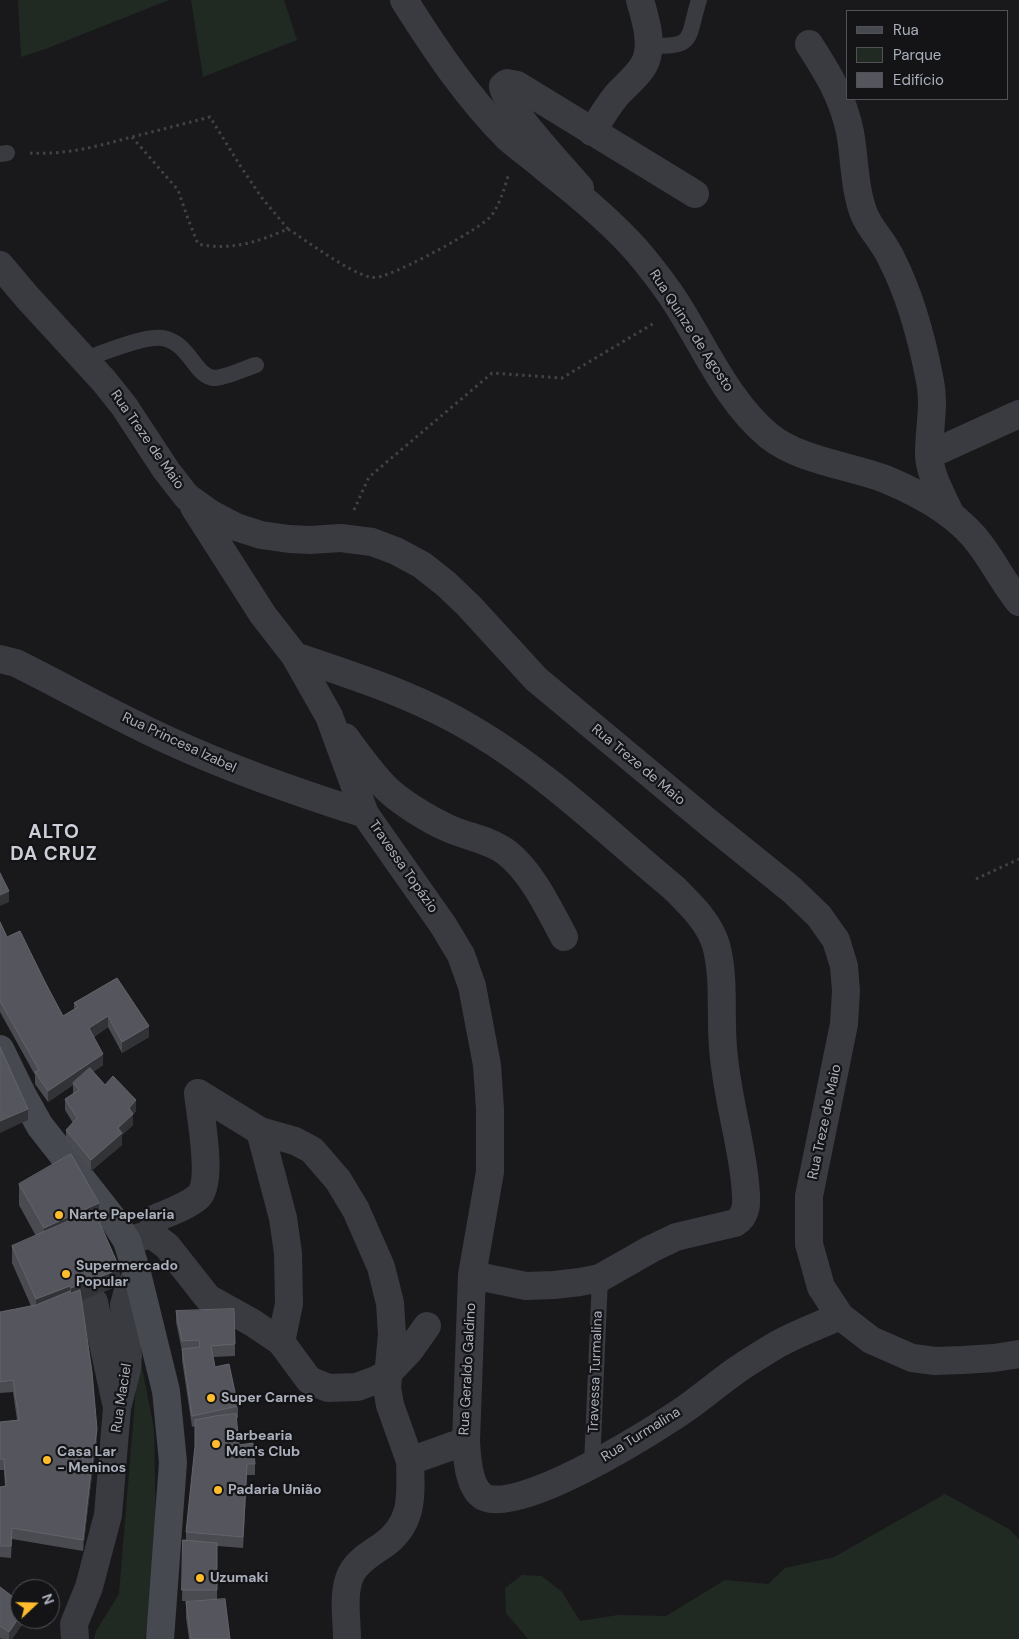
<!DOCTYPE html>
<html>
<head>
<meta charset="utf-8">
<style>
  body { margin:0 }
  #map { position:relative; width:1019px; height:1639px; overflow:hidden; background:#19191b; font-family:"DM Sans",sans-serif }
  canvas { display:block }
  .legend { position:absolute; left:846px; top:10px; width:162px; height:90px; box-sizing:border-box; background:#141416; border:1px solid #505258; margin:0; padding:6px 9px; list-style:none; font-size:15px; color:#aaafbc }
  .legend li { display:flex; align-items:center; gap:10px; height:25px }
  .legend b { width:25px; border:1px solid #505258 }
  .north { position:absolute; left:10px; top:1579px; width:50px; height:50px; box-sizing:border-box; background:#141416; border:1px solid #505258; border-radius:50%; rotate:69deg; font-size:14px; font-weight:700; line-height:20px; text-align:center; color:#aaafbc }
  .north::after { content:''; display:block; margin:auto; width:18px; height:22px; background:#ffbc2d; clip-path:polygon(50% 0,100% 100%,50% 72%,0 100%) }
</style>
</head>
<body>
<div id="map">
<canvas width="1019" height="1639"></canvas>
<ul class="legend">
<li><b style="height:6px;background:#474951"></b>Rua</li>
<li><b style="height:14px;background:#202a22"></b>Parque</li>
<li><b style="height:14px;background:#55565d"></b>Edifício</li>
</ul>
<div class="north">N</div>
</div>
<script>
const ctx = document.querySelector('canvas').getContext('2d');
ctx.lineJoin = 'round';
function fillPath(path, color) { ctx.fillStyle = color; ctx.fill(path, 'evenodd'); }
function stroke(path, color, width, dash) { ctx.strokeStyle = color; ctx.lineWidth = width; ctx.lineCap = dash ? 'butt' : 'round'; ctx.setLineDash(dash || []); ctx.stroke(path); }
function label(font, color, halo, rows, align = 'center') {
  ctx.font = font + ' "DM Sans",sans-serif'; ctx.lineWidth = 4.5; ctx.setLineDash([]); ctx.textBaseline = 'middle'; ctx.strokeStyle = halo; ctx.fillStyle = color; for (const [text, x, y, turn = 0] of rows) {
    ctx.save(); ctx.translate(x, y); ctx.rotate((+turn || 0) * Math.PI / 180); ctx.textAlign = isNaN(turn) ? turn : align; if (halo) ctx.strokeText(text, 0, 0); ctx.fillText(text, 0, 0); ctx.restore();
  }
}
const green = new Path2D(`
  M18 0H169L48 48 21 57Z
  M191 0H284L297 40 203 77Z
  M139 1352 154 1429 156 1527 153 1590 145 1639H94L96 1631 119 1594Z
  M945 1494 1009 1529 1019 1539V1639H528L506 1613 505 1588 522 1575 542 1576 562 1592 580 1621 618 1615 666 1616 725 1580 768 1584 785 1568 834 1557Z`);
const path = new Path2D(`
  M132 137 178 190 188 219 198 244C232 251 257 242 288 229 307 241 350 273 370 277 375 278 381 277 385 275 405 269 481 229 492 215 500 203 504 190 508 176
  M30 153C64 155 95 147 128 138 156 131 183 124 210 117L241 167 262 198 288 229
  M354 510 369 477 492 373 562 378 656 322
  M976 879 1019 859`);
const service = new Path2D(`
  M649 45C697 49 687 36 699 0
  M0 154 7 153
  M84 359C104 353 142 336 162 338 190 342 195 378 215 378 228 377 243 369 256 365
  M592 1465 600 1278`);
const minor = new Path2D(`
  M809 44C828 73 843 98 850 132 855 159 854 188 864 214 870 229 883 241 890 256 910 294 922 339 930 381 935 405 929 429 929 453 929 474 942 495 950 513
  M592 132C600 119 607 107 616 96 626 84 643 73 647 57 652 39 645 18 640 0
  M580 188C565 170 503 105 503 86L507 83 517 85 695 194
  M0 265 27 297 104 381 124 406 166 470 187 497 211 514 236 527 261 535 289 539 310 540 341 538 372 542 396 551 422 565 446 584 469 606 536 679 709 823 792 890 819 916 836 940 844 966 846 991 844 1024 809 1196V1244L821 1287 840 1316 871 1340 912 1358 935 1361 963 1360 994 1358 1019 1354
  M929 455 1019 414
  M194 507 263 615 295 656 329 716 365 814 443 925 461 955 472 986 487 1065 490 1109V1172L472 1275 466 1441 410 1461C411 1496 414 1524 382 1546 371 1553 357 1562 351 1574 342 1593 347 1619 347 1639
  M295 656C357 677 421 697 477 732 549 775 610 835 674 888 691 905 709 922 716 945 725 978 720 1014 723 1047 726 1093 740 1136 745 1182 746 1197 750 1214 735 1223L676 1237 651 1249 600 1278 580 1282 554 1285 526 1286 472 1275
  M0 659 16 663C68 689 119 718 172 742 235 771 299 793 365 814
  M345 737C357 753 369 770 383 785 398 801 429 820 450 829 468 837 490 840 506 852 532 872 549 909 564 937
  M198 1093 260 1131 295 1141 312 1150 338 1180 356 1210 381 1267 390 1303 392 1334 387 1388 390 1405 410 1461
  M260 1131 283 1218 288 1253 289 1304 281 1342
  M151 1234 156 1218C170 1212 186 1207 198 1197 214 1182 200 1115 198 1093
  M127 1241 151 1234 167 1246 208 1298 253 1323 281 1342 309 1380 328 1388 357 1387 376 1380 388 1373 410 1350 427 1326
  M94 1302 116 1403
  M466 1441C467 1457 468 1488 484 1497 519 1514 641 1438 673 1417 694 1404 713 1387 734 1372 748 1362 763 1353 778 1344 798 1333 820 1325 840 1316
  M75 1639 74 1624 89 1587 108 1515 117 1408 127 1369 128 1356 124 1305 127 1294 137 1273`);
const tertiary = new Path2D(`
  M404 0C435 49 467 97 508 138 520 149 534 158 546 169 578 194 611 221 638 252 653 270 668 289 680 309 707 352 729 403 769 436 801 461 847 465 885 479 919 493 960 515 982 547 995 565 1005 584 1019 602`);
const secondary = new Path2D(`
  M0 1049 22 1094 40 1126 113 1219 127 1241 137 1273 166 1391 173 1462 160 1639`);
const wall = new Path2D(`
  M0 922 7 937 45 982 63 1016 74 1009V1003L117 978 149 1037 122 1053 108 1027 94 1037 103 1065 93 1072 105 1085 136 1111 133 1115V1125L122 1135V1145L91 1171 66 1141V1130L73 1123 65 1110V1099L73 1094V1085L48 1102 35 1084V1075L0 1012Z
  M19 1184 99 1223 120 1285 81 1301 97 1440 90 1491 83 1551 12 1539 11 1558 0 1557V1487L5 1486 4 1470H0V1422L17 1420 13 1392 0 1393V1312L31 1306 12 1263V1246L36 1236 19 1205Z
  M176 1311 235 1344V1356L213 1357 215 1367 238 1406V1418H236L239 1445 255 1464V1475H247L243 1548 217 1546V1599L230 1639H189L186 1618V1602L196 1601H182L183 1540H186V1532L195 1448V1426L192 1427 182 1360V1351L176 1322Z
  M0 1587 20 1619H26L12 1639H2L0 1638Z`);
const shadedWall = new Path2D(`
  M9 891V902L0 906V895Z
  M108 1016V1027L89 1040V1028Z
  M149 1026V1037L122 1053V1042Z
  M103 1054V1065L74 1084 73 1083V1085L48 1102V1091Z
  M136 1100V1111L133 1115V1125L122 1135V1145L91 1171V1160L118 1128 129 1108Z
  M28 1109V1120L0 1133V1121Z
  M99 1203V1224L44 1249V1228Z
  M120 1269V1285L71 1305V1288Z
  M70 1286V1302L36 1316V1299Z
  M97 1429V1440L90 1491 83 1551V1540L90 1480Z
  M247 1464V1475L243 1548V1537Z
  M20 1616V1619H26L12 1639H9V1632Z`);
const building = new Path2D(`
  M0 873 9 891 0 895Z
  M0 922 7 937 20 931 45 982 63 1016 78 1007 74 1003 117 978 149 1026 122 1042 108 1016 89 1028 103 1054 48 1091 35 1072 39 1070 0 1001Z
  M0 1047 28 1109 0 1121Z
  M90 1068 105 1085 113 1076 136 1100 129 1108 133 1114 118 1128 122 1133 91 1160 66 1130 77 1118 65 1099 79 1090 73 1083Z
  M71 1154 99 1203 44 1228 19 1184Z
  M94 1210 120 1269 71 1288 70 1286 36 1299 12 1246Z
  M80 1290 92 1372 97 1429 90 1480 83 1540 12 1528 11 1546H0V1487L6 1486 4 1459H0V1422L19 1420 13 1380 0 1382V1312L36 1305 70 1291 71 1293Z
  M234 1309 235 1344 211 1346 215 1367 229 1364 238 1406 192 1416 182 1349 200 1347 199 1340 182 1341 176 1311Z
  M236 1414 239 1445 253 1443 255 1464H247L243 1537 186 1532 195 1446V1420L215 1416Z
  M183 1540 217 1543V1590H182Z
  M0 1587 20 1602V1616L9 1632 0 1626Z
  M225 1599 230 1639H191L186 1602Z`);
const markers = [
  [59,1215,5,"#ffbc2d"],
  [66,1274,5,"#ffbc2d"],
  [211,1398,5,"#ffbc2d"],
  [216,1444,5,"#ffbc2d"],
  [47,1460,5,"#ffbc2d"],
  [218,1490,5,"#ffbc2d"],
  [200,1578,5,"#ffbc2d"]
];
const streetNames = [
  ["Rua Quinze de Agosto",691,331,57],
  ["Rua Treze de Maio",147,440,55],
  ["Rua Princesa Izabel",179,743,25],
  ["Rua Treze de Maio",638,765,40],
  ["Travessa Topázio",403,867,55],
  ["Rua Treze de Maio",825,1122,-78],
  ["Rua Geraldo Galdino",468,1369,-87],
  ["Travessa Turmalina",596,1372,-88],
  ["Rua Maciel",122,1398,-81],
  ["Rua Turmalina",641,1435,-32]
];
const poiNames = [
  ["Narte Papelaria",69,1215],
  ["Supermercado",76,1266],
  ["Popular",76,1282],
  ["Super Carnes",221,1398],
  ["Barbearia",226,1436],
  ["Men's Club",226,1452],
  ["Casa Lar",57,1452],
  ["- Meninos",57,1468],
  ["Padaria União",228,1490],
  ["Uzumaki",210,1578]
];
const districtNames = [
  ["ALTO",54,833],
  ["DA CRUZ",54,855]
];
fillPath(green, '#202a22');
stroke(path, '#3f4248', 3, [2.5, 4]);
stroke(service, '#393b41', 16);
stroke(minor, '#393b41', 28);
stroke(tertiary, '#393b41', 28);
stroke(secondary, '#474951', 28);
fillPath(wall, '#4a4b51');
fillPath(shadedWall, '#323337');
fillPath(building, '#55565d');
stroke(building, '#62646c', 1);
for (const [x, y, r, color] of markers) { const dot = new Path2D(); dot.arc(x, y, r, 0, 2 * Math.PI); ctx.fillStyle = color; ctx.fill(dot); stroke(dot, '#141416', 2); }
label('14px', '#aaafbc', '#141416', streetNames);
label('bold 14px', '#aaafbc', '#141416', poiNames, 'left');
ctx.letterSpacing = '1px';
label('bold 19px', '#cccfd8', '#141416', districtNames);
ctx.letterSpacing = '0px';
</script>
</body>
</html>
